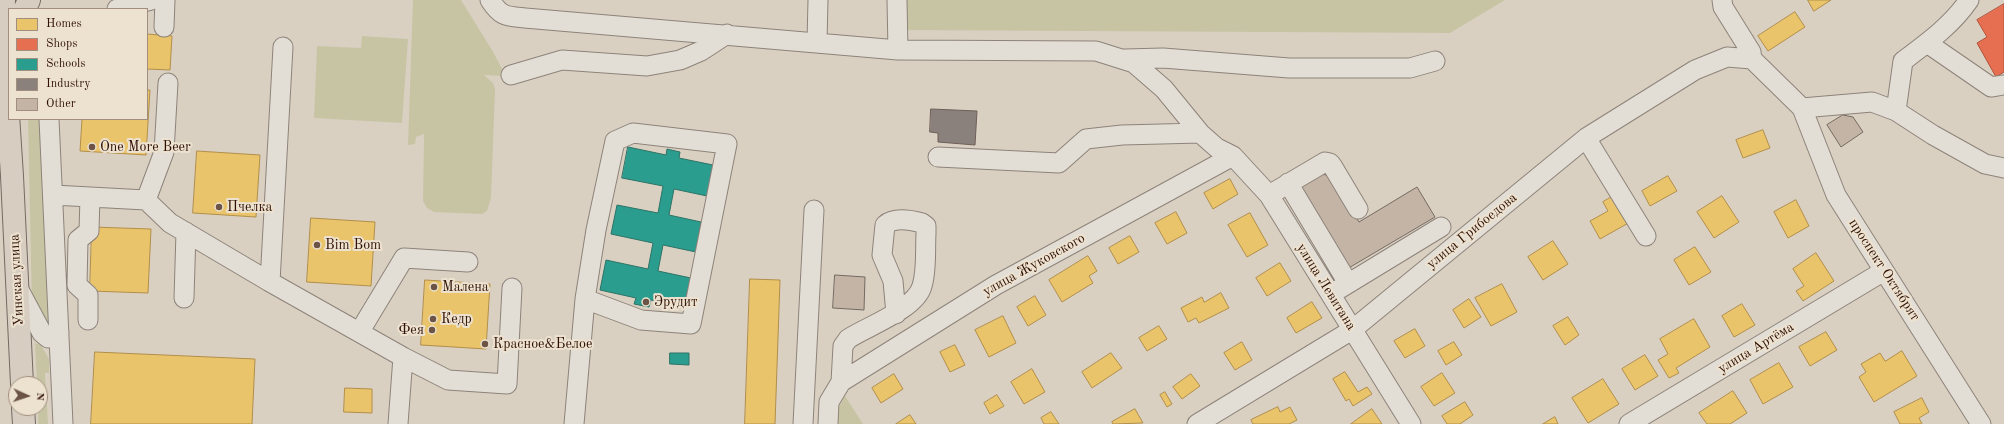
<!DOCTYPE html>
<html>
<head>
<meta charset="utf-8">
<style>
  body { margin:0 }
  #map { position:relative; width:2004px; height:424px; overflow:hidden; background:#dad0c2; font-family:"Old Standard TT",serif }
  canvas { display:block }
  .legend { position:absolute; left:8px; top:8px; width:140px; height:112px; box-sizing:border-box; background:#ede2d0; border:1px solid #a18e7e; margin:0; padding:5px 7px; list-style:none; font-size:12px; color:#2f1003 }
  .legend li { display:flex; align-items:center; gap:8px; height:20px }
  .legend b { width:20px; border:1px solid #a18e7e }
  .north { position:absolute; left:8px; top:376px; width:40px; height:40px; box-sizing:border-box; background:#ede2d0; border:1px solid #a18e7e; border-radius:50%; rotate:93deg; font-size:11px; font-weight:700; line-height:16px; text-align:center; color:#2f1003 }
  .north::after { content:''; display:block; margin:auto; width:14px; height:18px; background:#6b5346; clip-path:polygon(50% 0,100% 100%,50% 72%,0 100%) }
</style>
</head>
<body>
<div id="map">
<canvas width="2004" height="424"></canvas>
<ul class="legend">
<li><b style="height:11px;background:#e9c46a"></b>Homes</li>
<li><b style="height:11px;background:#e76f51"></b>Shops</li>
<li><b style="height:11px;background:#2a9d8f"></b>Schools</li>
<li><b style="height:11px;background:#8a817c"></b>Industry</li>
<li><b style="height:11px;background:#c3b4a6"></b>Other</li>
</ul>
<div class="north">N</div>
</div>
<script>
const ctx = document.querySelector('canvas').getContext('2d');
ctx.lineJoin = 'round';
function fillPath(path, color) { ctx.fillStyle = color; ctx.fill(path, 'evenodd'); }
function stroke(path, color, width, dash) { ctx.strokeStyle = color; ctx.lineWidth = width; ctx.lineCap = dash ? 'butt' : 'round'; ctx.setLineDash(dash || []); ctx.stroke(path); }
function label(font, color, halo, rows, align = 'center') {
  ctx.font = font + ' "Old Standard TT",serif'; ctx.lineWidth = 4; ctx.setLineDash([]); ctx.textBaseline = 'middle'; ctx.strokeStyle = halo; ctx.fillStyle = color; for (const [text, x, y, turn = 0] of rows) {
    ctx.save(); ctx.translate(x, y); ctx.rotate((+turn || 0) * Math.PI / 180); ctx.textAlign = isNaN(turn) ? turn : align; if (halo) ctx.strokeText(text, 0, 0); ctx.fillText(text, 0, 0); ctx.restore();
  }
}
const green = new Path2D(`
  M413 0H461L492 50 506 76 484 75 493 83 495 89 491 198 487 211 482 214 434 212 427 208 423 201 424 134 416 137 415 144 408 145Z
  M898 0H1505L1450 33 899 30Z
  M362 36 408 39 402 123 314 118 317 46 361 48Z
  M28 119H44L54 323 49 332 32 308Z
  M35 343 41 345 49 359V373H45L48 424H38L40 384H37Z
  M845 396 863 424H834L833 418Z`);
const homes = new Path2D(`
  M1808 0H1831L1814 11Z
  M1795 12 1805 27 1768 51 1758 36Z
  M147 34 172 36 170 70 147 69Z
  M147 90H150L146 155 80 151 82 119H147Z
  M1763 130 1770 148 1743 158 1736 140Z
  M197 151 260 155 256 217 193 213Z
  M1668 176 1677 191 1650 206 1642 191Z
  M1230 179 1238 194 1213 209 1204 193Z
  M1617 194 1632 221 1600 239 1590 221 1608 211 1603 202Z
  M1722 196 1739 222 1714 238 1697 212Z
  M1796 200 1809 226 1788 238 1774 212Z
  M1176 212 1187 233 1167 244 1155 223Z
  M1250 213 1268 245 1247 257 1228 225Z
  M311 218 375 222 371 286 307 282Z
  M92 227 151 229 148 293 90 291Z
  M1130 236 1139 252 1118 264 1109 248Z
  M1553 241 1568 264 1543 280 1528 257Z
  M1695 247 1711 272 1689 285 1674 260Z
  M1816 253 1834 281 1803 301 1796 291 1804 286 1793 269Z
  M1088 256 1097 271 1089 276 1093 283 1062 302 1049 280Z
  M1280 263 1291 281 1267 296 1256 278Z
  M750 279 780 280 775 424H745Z
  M425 280 490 284 486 349 421 345Z
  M1502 284 1517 312 1491 326 1475 298Z
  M1221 293 1229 308 1199 323 1196 318 1188 322 1181 308 1202 297 1204 302Z
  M1035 296 1046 315 1028 326 1017 307Z
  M1469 299 1481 317 1464 328 1453 310Z
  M1312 302 1322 318 1296 333 1287 318Z
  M1742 304 1755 325 1734 337 1722 316Z
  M1003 316 1016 343 989 357 975 330Z
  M1568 317 1579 335 1565 345 1553 326Z
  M1694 319 1710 347 1676 368 1679 373 1669 378 1658 360 1668 354 1660 339Z
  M1159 326 1167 339 1147 351 1139 338Z
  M1415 329 1425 346 1405 358 1394 341Z
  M1826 332 1837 350 1810 366 1799 347Z
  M1242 342 1252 360 1235 370 1224 353Z
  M1454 342 1462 355 1446 365 1438 351Z
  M955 345 965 365 950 372 940 352Z
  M1902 351 1917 376 1874 402 1859 377 1866 372 1861 364 1880 353 1885 361Z
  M95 352 255 359 252 424H91Z
  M1111 353 1122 368 1092 388 1082 372Z
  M1645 355 1658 376 1635 390 1622 369Z
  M1779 363 1793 387 1763 404 1750 380Z
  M1032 369 1045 392 1024 404 1011 382Z
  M1345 372 1358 392 1367 387 1372 394 1353 406 1349 399 1346 401 1333 379Z
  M1442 373 1455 393 1434 406 1421 387Z
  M894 374 903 389 881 403 872 388Z
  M1191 374 1200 386 1182 399 1173 387Z
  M1603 379 1619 404 1588 423 1572 398Z
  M345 388 372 389V413L344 412Z
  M1733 391 1747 413 1730 424H1707L1699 413Z
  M1165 392 1172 404 1167 407 1160 395Z
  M997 395 1004 406 990 414 984 403Z
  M1922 398 1929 412 1919 418 1922 424H1900L1894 412Z
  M1465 402 1473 415 1460 424H1447L1442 416Z
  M1278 407 1280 412 1290 407 1297 420 1289 424H1253L1251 420Z
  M1135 409 1143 423 1113 424 1112 422Z
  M1372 409 1382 424H1351Z
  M1051 412 1059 424H1044L1041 418Z
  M910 415 916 424H896Z
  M1555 417 1558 424H1543Z`);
const shops = new Path2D(`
  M2004 4V72L1996 77 1977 43 1987 37 1977 20Z`);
const schools = new Path2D(`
  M628 147 666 155 667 149 680 152 679 158 713 165 707 196 674 189 669 215 701 222 696 252 663 245 658 271 691 278 684 307 651 300 649 307 634 304 636 298 600 290 606 260 648 269 653 243 611 234 617 205 658 213 663 186 622 178Z
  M670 353H689V365L670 364Z`);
const industry = new Path2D(`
  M931 109 977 111 975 145 938 142V133L930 132Z`);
const building = new Path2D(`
  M1843 115 1853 117 1863 132 1841 147 1827 125Z
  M1312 172 1331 176 1359 222 1417 187 1435 217 1347 269 1295 183Z
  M835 275 865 277 864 310 833 308Z`);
const minor = new Path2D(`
  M490 0C501 17 506 16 525 18L898 50 1096 51 1134 63 1164 89 1200 133 1217 148 1233 156 1269 195 1411 424
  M897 0 898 50
  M1722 0 1723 7 1751 52 1752 59 1802 108 1872 102 1896 111 1933 135 1985 164 2004 168
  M117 9 151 0
  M164 27 165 0
  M817 42 818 0
  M1927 43 1991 87 2004 85
  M283 47 270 282 403 357
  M1125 59 1163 58 1289 68H1410L1435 61
  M511 75 562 60 647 66 680 60 701 51 727 34
  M1802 108 1836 195 1981 424
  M1896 111 1903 61C1927 43 1952 25 1969 0
  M49 119 63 424
  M1586 138 1646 236
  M938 157 1059 163 1086 139 1122 135 1200 133
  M1288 183 1348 283
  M53 195 146 200 170 223 270 282
  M1269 195 1325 162 1330 163 1333 167 1358 209
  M146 200 164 152 168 83
  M18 288 42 333 48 338 56 337 59 332
  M1331 294 1441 227
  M184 298 186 232
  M88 320V295L77 285 78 240 89 231 90 197
  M360 331 404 258 468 262
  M841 382 843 346 848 339C866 327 916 309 922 286 927 270 925 251 926 234V226L922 223C911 220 894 217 885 225L882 255 893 281 896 314
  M398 424 403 357 448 380 507 384 512 288
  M574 424 585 299 596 230 615 141 633 133 727 144 691 324 641 320 585 299
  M803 424 814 210
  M828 424 829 402 841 382 996 285 1233 156
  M1197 424 1352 330 1586 138 1695 70 1727 57 1752 59
  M1629 424 1884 271`);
const major = new Path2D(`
  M4 0 3 38 12 176 22 384
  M25 9 29 0
  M23 408 24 424`);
const markers = [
  [92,147,4,"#6b5346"],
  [219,207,4,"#6b5346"],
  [317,245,4,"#6b5346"],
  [434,287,4,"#6b5346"],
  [646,302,4,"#6b5346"],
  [433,319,4,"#6b5346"],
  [432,330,4,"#6b5346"],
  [485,344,4,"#6b5346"]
];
const poiNames = [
  ["One More Beer",100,147],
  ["Пчелка",227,207],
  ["Bim Bom",325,245],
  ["Малена",442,287],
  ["Эрудит",654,302],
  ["Кедр",441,319],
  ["Фея",424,330,"right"],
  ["Красное&Белое",493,344]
];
const streetNames = [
  ["улица Грибоедова",1472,231,-39],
  ["улица Жуковского",1034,265,-29],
  ["проспект Октябрят",1884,270,57],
  ["Уинская улица",17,280,-93],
  ["улица Левитана",1326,287,58],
  ["улица Артёма",1756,348,-31]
];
fillPath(green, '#c7c4a4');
fillPath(homes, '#e9c46a');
stroke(homes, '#b18e4b', 1);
fillPath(shops, '#e76f51');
stroke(shops, '#b0523a', 1);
fillPath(schools, '#2a9d8f');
stroke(schools, '#2c7365', 1);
fillPath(industry, '#8a817c');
stroke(industry, '#6f5f58', 1);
fillPath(building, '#c3b4a6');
stroke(building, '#746a61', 1);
stroke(minor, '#8d8379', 21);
stroke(major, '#746a61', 24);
stroke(minor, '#e2ded6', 19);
stroke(major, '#d7cec1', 22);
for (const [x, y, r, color] of markers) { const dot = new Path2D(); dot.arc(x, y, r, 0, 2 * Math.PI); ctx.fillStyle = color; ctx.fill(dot); stroke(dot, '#ede2d0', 1.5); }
label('14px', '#2f1003', '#ede2d0', poiNames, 'left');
label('14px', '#2f1003', '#ede2d0', streetNames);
</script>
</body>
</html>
